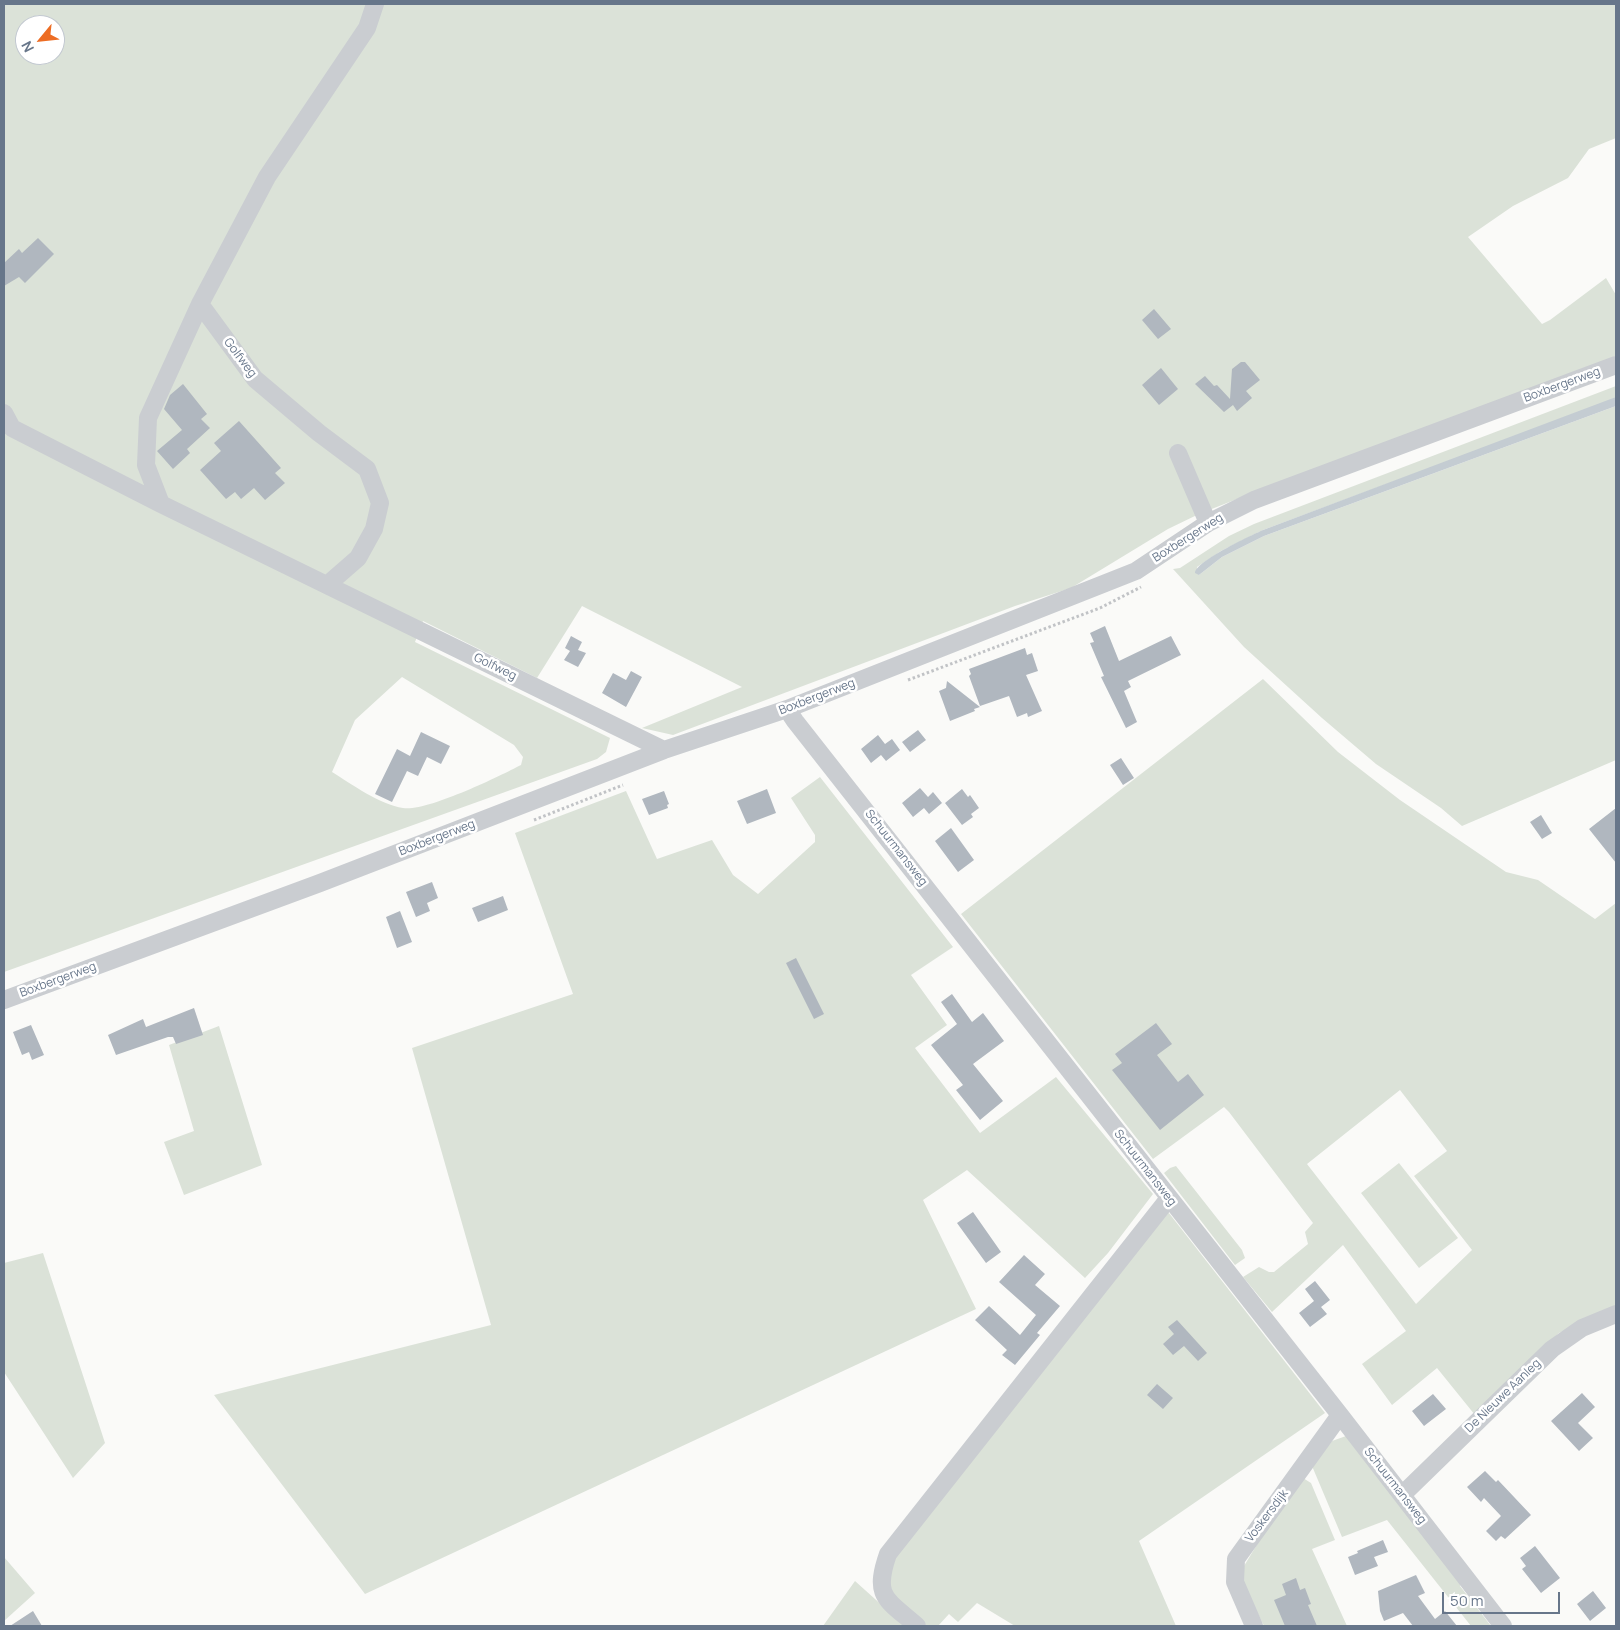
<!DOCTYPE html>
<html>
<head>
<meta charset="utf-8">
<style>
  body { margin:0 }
  #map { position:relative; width:1620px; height:1630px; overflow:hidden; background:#fafaf8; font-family:Manrope,sans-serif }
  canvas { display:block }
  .frame { position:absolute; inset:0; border:5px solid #67768a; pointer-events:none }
  .north { position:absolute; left:15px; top:15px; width:50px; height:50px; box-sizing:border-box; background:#fff; border:1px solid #c2c8d0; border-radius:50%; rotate:242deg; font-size:14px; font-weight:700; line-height:20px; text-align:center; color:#67768a }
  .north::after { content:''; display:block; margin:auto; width:18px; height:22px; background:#ed6d24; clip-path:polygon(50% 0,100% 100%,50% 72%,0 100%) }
  .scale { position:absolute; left:1442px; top:1592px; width:118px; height:22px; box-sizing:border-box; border:2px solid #67768a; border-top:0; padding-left:6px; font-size:15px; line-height:18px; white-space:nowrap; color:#67768a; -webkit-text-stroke:4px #fff; paint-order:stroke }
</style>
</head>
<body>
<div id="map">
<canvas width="1620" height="1630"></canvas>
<div class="frame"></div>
<div class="north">N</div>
<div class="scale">50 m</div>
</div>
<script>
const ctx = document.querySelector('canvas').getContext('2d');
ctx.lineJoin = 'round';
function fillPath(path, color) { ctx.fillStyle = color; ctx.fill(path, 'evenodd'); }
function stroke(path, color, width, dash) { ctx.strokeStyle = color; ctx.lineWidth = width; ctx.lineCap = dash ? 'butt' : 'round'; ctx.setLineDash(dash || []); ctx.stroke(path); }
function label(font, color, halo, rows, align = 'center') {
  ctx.font = font + ' Manrope,sans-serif'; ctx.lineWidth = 5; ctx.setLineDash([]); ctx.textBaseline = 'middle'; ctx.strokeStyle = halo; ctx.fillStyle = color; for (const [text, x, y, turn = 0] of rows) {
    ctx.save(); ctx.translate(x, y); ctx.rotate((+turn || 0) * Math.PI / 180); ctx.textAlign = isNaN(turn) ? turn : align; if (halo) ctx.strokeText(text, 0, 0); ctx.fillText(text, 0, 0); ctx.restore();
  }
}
const green = new Path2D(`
  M4 4H1616V138L1589 149 1568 178 1513 206 1468 237 1542 324 1550 320 1606 278 1616 295V356L1298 475 1199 514 1168 529 1071 588 1015 606 673 735 642 728 742 687 582 606 537 678 423 621 415 642 610 738 606 752 597 759 4 972ZM25 25H55V55H25ZM402 677 514 745 523 757 521 765C498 777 426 812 403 808 381 805 351 784 332 772L355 720Z
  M1616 386V397L1607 402 1263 530 1221 551 1197 567 1199 575 1222 557 1264 536 1616 406V760L1462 826 1441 808 1376 764 1322 718 1244 647 1173 569 1180 568 1229 536 1254 524Z
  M1263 679 1338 752 1400 800 1506 872 1538 880 1595 919 1616 903V1306L1559 1333 1475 1415 1437 1368 1392 1405 1362 1364 1406 1331 1343 1245 1272 1312 1243 1277 1259 1267 1269 1272H1274L1308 1244 1305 1232 1313 1223 1229 1112 1224 1107 1153 1159 961 914ZM1400 1090 1447 1151 1414 1176 1472 1250 1416 1304 1307 1164Z
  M820 777 953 947 911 975 947 1025 915 1048 980 1133 1056 1077 1153 1194 1108 1253 1085 1278 967 1170 923 1200 976 1309 365 1594 214 1395 491 1325 412 1048 573 994 515 833 626 791 657 859 712 840 733 875 758 894 815 842V835L791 798Z
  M219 1026 262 1165 184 1195 164 1142 194 1131 169 1045Z
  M1399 1163 1458 1238 1419 1268 1361 1193Z
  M1176 1166 1242 1250 1245 1258 1235 1265 1164 1173 1170 1168Z
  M1165 1208 1325 1413 1139 1541 1176 1626H1015L977 1603 958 1622 949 1614 938 1626H927C908 1610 880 1593 890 1565Z
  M43 1253 105 1443 73 1478 4 1372V1263Z
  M1346 1436 1463 1581 1460 1586 1491 1626H1471L1387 1520 1342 1537 1312 1466 1332 1441Z
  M1303 1478 1311 1483 1335 1540 1312 1549 1347 1626H1264L1246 1590 1241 1571 1270 1523Z
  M4 1557 35 1593 4 1621Z
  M855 1581 905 1626H823Z`);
const water = new Path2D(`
  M1616 397V406L1264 536 1222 557 1199 575 1195 573C1196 561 1250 536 1263 530Z`);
const building = new Path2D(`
  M38 238 54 254 25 283 19 277 4 286V263L19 249 22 253Z
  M1154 309 1171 329 1158 339 1142 320Z
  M1241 362H1245L1260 380 1246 391 1252 398 1237 411 1233 405 1224 412 1195 384 1205 376 1214 386 1217 385 1230 399 1232 369Z
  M1161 368 1178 389 1159 405 1142 385Z
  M183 384 207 414 201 419 210 428 187 449 190 453 173 469 157 451 182 430 164 409 170 395Z
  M239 421 281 468 275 473 285 483 265 500 254 488 241 499 235 492 226 499 200 470 221 451 214 443Z
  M1105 626 1119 661 1171 636 1181 655 1128 681 1131 687 1124 691 1137 722 1126 728 1101 677 1104 676 1090 643 1094 642 1090 633Z
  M571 636 582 642 578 650 586 653 578 667 564 660 570 651 565 648Z
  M1025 648 1027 655 1032 653 1038 671 1026 675 1042 711 1028 717 1027 713 1017 717 1009 696 980 706 969 676 971 674 969 669Z
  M631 671 642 677 626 707 602 693 613 673 626 680Z
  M947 681 980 707 974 709 975 711 950 721 939 691 946 688Z
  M918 730 926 740 910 752 902 742Z
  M421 732 450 746 441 764 427 757 418 776 407 771 392 802 375 794 397 749 410 756Z
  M878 735 885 744 892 739 900 750 886 761 881 755 871 763 861 749Z
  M1121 758 1134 778 1123 785 1110 765Z
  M920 788 928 797 933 792 942 803 929 814 924 808 913 817 902 803Z
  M767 789 776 813 747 824 737 801Z
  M962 789 968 797 970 795 979 808 971 814 973 817 962 825 945 803Z
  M664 791 669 804 667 805 668 808 649 815 642 799Z
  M1616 808V863L1589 829Z
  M1541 815 1552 833 1542 839 1530 822Z
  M951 828 974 860 958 872 935 841Z
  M432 882 438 898 427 903 430 911 416 917 406 892Z
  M503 896 508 910 478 922 472 908Z
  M400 911 412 942 397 948 386 917Z
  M796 958 824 1014 814 1019 786 963Z
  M952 994 972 1022 983 1013 1004 1041 973 1064 1003 1101 980 1120 956 1090 963 1085 931 1045 957 1024 941 1002Z
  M194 1008 203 1035 176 1044 173 1037H168L116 1055 108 1035 143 1019 146 1027Z
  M1156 1023 1172 1044 1157 1055 1178 1082 1188 1074 1204 1095 1160 1130 1112 1070 1122 1063 1115 1054Z
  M31 1025 44 1055 32 1060 29 1052 22 1055 13 1032Z
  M973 1212 1001 1252 986 1263 957 1223Z
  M1024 1255 1045 1274 1035 1285 1060 1306 1037 1333 1040 1335 1015 1365 1002 1355 1007 1350 975 1320 989 1306 1020 1335 1036 1315 999 1282Z
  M1315 1281 1330 1300 1321 1307 1327 1314 1310 1327 1299 1313 1314 1301 1305 1289Z
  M1177 1320 1207 1353 1198 1361 1184 1346 1173 1355 1163 1344 1174 1334 1168 1327Z
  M1157 1384 1173 1398 1163 1409 1147 1395Z
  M1582 1393 1595 1407 1578 1423 1593 1438 1579 1451 1551 1421Z
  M1433 1394 1446 1409 1424 1426 1412 1411Z
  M1485 1471 1496 1482 1498 1480 1531 1515 1505 1539 1501 1536 1496 1541 1486 1531 1501 1516 1484 1498 1481 1502 1467 1487Z
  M1383 1540 1388 1552 1374 1557 1378 1566 1355 1575 1348 1557 1358 1553 1357 1551Z
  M1535 1546 1560 1578 1541 1593 1522 1569 1526 1566 1520 1558Z
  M1416 1575 1425 1593 1418 1596 1435 1619 1445 1611 1457 1626H1413L1403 1613 1384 1621 1380 1611 1378 1591Z
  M1296 1578 1300 1590 1305 1588 1311 1604 1308 1605 1317 1626H1285L1274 1600 1286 1595 1282 1584Z
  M1593 1591 1606 1608 1590 1621 1577 1604Z
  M33 1611 42 1626H10Z`);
const path = new Path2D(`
  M908 680 1100 608 1141 587
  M534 820 623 785`);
const minor = new Path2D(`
  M200 304 267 177 367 28 375 4
  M4 413 12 428 161 504 664 750
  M1178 453 1208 523
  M161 504 146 465 148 418 200 304 255 379 319 433 367 469 380 503 374 529 358 558 327 585
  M787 709 795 721 1340 1415 1503 1626
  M4 1000 320 883 664 750 787 709 1136 571 1208 523 1254 500 1616 365
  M1402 1495 1552 1349 1582 1328 1616 1314
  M917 1626C886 1599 873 1597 888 1554L1169 1198
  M1254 1626 1235 1582 1236 1559 1340 1415`);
const streetNames = [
  ["Golfweg",240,358,53],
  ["Boxbergerweg",1562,385,-20],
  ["Boxbergerweg",1188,538,-32],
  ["Golfweg",495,667,26],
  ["Boxbergerweg",817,697,-21],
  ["Boxbergerweg",437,838,-21],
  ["Schuurmansweg",896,848,52],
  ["Boxbergerweg",58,980,-20],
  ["Schuurmansweg",1145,1168,52],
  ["De Nieuwe Aanleg",1503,1396,-44],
  ["Schuurmansweg",1395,1486,52],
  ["Voskersdijk",1267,1516,-53]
];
fillPath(green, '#dbe2d8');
fillPath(water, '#c4ccd2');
fillPath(building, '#b0b7bf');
stroke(path, '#c1c3c6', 3, [2.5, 2.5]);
stroke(minor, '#cacdd1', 18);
label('12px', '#67768a', '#fff', streetNames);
</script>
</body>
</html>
